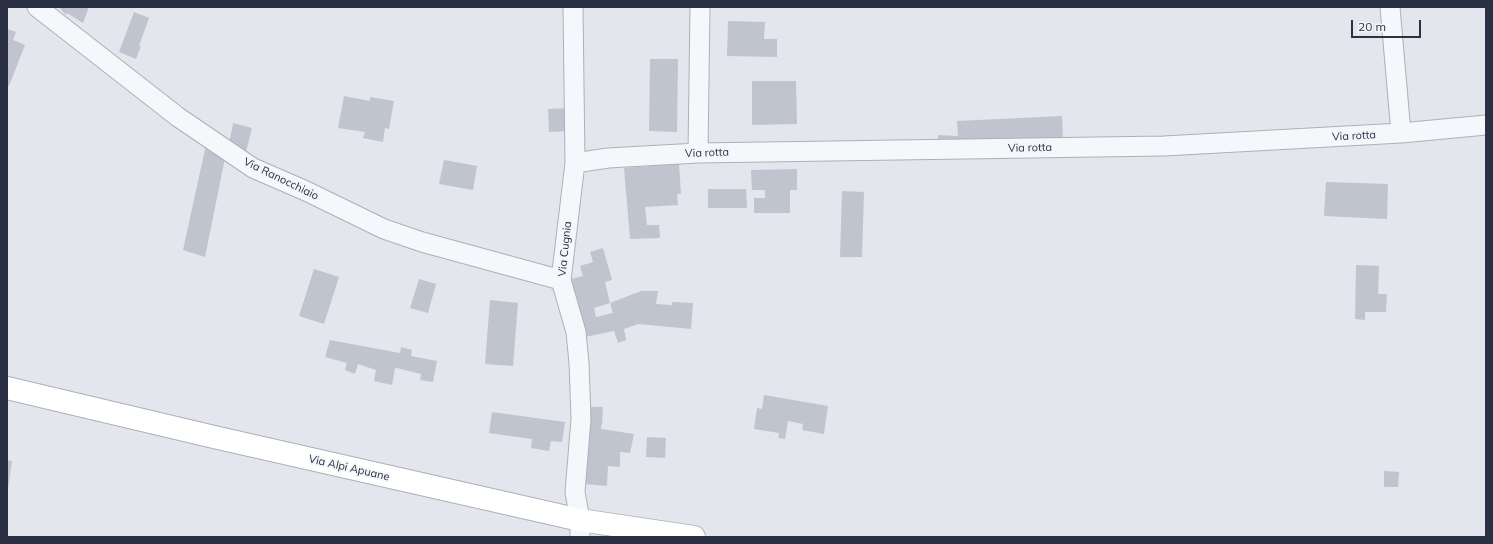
<!DOCTYPE html>
<html>
<head>
<meta charset="utf-8">
<style>
  body { margin:0 }
  #map { position:relative; width:1493px; height:544px; overflow:hidden; background:#e3e6ec; font-family:Mulish,sans-serif }
  canvas { display:block }
  .frame { position:absolute; inset:0; border:8px solid #2b3144; pointer-events:none }
  .scale { position:absolute; left:1351px; top:20px; width:70px; height:18px; box-sizing:border-box; border:2px solid #2b3144; border-top:0; padding-left:5px; font-size:12px; line-height:14px; white-space:nowrap; color:#2b3144; -webkit-text-stroke:3px #f3f5f9; paint-order:stroke }
</style>
</head>
<body>
<div id="map">
<canvas width="1493" height="544"></canvas>
<div class="frame"></div>
<div class="scale">20 m</div>
</div>
<script>
const ctx = document.querySelector('canvas').getContext('2d');
ctx.lineJoin = 'round';
function fillPath(path, color) { ctx.fillStyle = color; ctx.fill(path, 'evenodd'); }
function stroke(path, color, width, dash) { ctx.strokeStyle = color; ctx.lineWidth = width; ctx.lineCap = dash ? 'butt' : 'round'; ctx.setLineDash(dash || []); ctx.stroke(path); }
function label(font, color, halo, rows, align = 'center') {
  ctx.font = font + ' Mulish,sans-serif'; ctx.lineWidth = 3.5; ctx.setLineDash([]); ctx.textBaseline = 'middle'; ctx.strokeStyle = halo; ctx.fillStyle = color; for (const [text, x, y, turn = 0] of rows) {
    ctx.save(); ctx.translate(x, y); ctx.rotate((+turn || 0) * Math.PI / 180); ctx.textAlign = isNaN(turn) ? turn : align; if (halo) ctx.strokeText(text, 0, 0); ctx.fillText(text, 0, 0); ctx.restore();
  }
}
const building = new Path2D(`
  M59 7H89L83 23 67 13 66 15Z
  M134 12 149 18 139 46H141L136 59 119 52Z
  M728 21 765 22 764 39H777V57L727 56Z
  M7 29 16 32 13 40 25 45 9 86 7 85Z
  M650 59H678L677 132 649 131Z
  M752 81H796L797 124 752 125Z
  M344 96 370 101V97L394 101 389 129 385 128 383 142 363 138 365 132 338 128Z
  M567 108 568 131 549 132 548 109Z
  M1062 116 1063 140 938 144V135L958 136 957 121Z
  M233 123 252 128 246 152 229 145Z
  M206 145 225 158 205 257 183 250Z
  M444 160 477 166 473 190 439 184Z
  M679 164 681 194H677L678 205 645 207 647 225H659L660 238 630 239 624 168Z
  M797 169V190H790V213H754V198H765V190H752L751 170Z
  M1326 182 1388 184 1387 219 1324 216Z
  M708 189H746L747 208H708Z
  M842 191 864 192 862 257H840Z
  M603 248 612 280 605 282 610 303 594 308 596 317 613 313 610 303 641 291H658L656 304 672 305V302L693 303 691 329 638 324 624 329 626 340 618 343 614 331 585 337 571 279 583 276 580 266 593 262 590 252Z
  M1356 265 1379 266 1378 294H1387L1386 312H1365V320L1355 319Z
  M314 269 339 277 324 324 299 316Z
  M419 279 436 284 428 313 410 308Z
  M490 300 518 303 513 366 485 364Z
  M330 340 400 353 401 347 412 350 411 356 437 361 433 382 420 380 421 374 397 368H395L392 385 374 381 376 370 358 364 355 374 345 370 347 363 325 357Z
  M764 395 828 406 824 434 802 430 803 424 788 421 785 439 778 438 779 433 754 429 757 408 762 409Z
  M587 407H603L602 425H601V429L634 434 630 453 620 452V467L608 466 607 486 585 484Z
  M492 412 565 422 562 442 551 441 549 451 531 448 532 439 489 433Z
  M647 437 666 438 665 458 646 457Z
  M7 460 12 461 8 489H7Z
  M1384 471 1399 472 1398 487H1384Z`);
const minor = new Path2D(`
  M37 7 178 117 253 168 306 191 384 229 422 242 561 280
  M573 7 575 163 561 280 576 332 579 363 581 419 575 492 580 520V537
  M1390 7 1401 133
  M698 153 700 7
  M575 163 608 158 698 153 1164 146 1401 133 1486 125`);
const secondary = new Path2D(`
  M7 388 214 437 580 520 694 537`);
const streetNames = [
  ["Via rotta",1354,136,-3],
  ["Via rotta",1030,148,-1],
  ["Via rotta",707,153,-2],
  ["Via Ranocchiaio",281,179,26],
  ["Via Cugnia",565,249,-84],
  ["Via Alpi Apuane",349,468,13]
];
fillPath(building, '#c0c4cf');
stroke(minor, '#acb0ba', 21);
stroke(secondary, '#acb0ba', 24);
stroke(minor, '#f6f7fa', 19);
stroke(secondary, '#fff', 22);
label('11px', '#2b3144', '#f3f5f9', streetNames);
</script>
</body>
</html>
